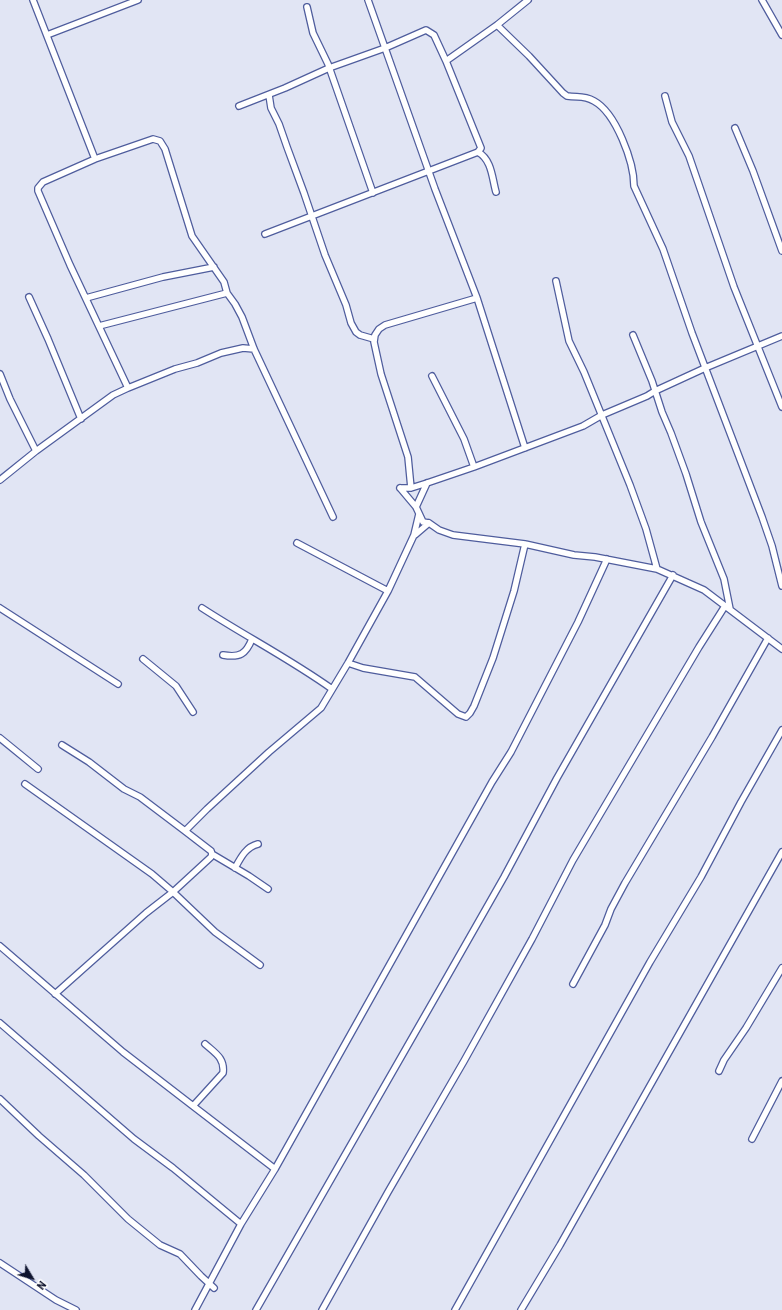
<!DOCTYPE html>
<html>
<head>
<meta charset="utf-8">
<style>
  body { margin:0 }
  #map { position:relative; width:782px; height:1310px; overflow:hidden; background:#e1e5f4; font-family:Barlow,sans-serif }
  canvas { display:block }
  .north { position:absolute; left:12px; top:1258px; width:40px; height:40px; -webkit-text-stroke:3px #fff; paint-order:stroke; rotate:128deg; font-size:11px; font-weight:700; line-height:16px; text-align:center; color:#0f142e }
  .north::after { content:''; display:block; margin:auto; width:14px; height:18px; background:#0f142e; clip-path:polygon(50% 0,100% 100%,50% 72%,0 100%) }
</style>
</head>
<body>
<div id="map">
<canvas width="782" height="1310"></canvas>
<div class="north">N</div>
</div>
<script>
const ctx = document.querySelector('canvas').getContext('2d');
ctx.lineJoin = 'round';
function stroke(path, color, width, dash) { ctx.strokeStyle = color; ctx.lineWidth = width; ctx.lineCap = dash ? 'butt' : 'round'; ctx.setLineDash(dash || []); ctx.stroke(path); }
const minor = new Path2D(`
  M33 0 95 159 153 139 160 141 165 149 192 236 224 282 227 293 235 304 242 317 254 349 333 517
  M368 0 435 189 477 298 525 448
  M762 0 782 35
  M307 7 313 33 328 64 373 193
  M497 25 529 56 563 93 567 96C578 98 583 95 594 101 616 113 634 162 634 186L663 249 692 333 762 517 772 546 782 586
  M47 35 138 0
  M269 95 271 108 279 124 287 147 304 193 325 255 346 305 351 323 356 332 360 335 374 339
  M665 96 672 122 689 156 734 287 782 407
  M239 106 285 88 329 68 385 48 426 30 434 35 446 61 497 25 528 0
  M735 128 753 171 782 251
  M478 152C492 160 492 178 496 192
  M95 159 43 182 38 188V191L70 265 128 388
  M265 234 478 152 481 148 446 61
  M556 281 569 341 584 372 630 485 646 529 657 569
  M29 297 48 339 81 419
  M86 298 163 277 214 267
  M99 326 227 293
  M633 335 652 381 662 412 671 433 686 474 701 522 724 579 730 609
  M0 374 10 399 36 451
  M432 376 464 439 474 467
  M0 480 36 451 113 395 128 388 175 369 197 363 221 353 243 348 254 349
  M400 488 416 507 423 522 429 523 439 530 453 535 525 544 574 555 595 557 657 569 704 590 782 649
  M400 488H411L427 483 474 467 583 426 602 415 647 396 655 391 705 368 782 336
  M411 488 408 457 381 374 374 342 375 335 379 329 385 325 477 298
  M416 507 427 483
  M415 535 429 523
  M297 543 388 591
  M0 608 118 684
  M202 608C245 636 290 659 332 689
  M223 655C240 658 246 654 252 639
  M143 659 176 686 193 712
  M348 663 363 668 415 677 458 714 466 717 470 713 474 706 493 658 514 591 525 544
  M0 738 38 769
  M62 745 89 762 124 789 140 797 185 831 207 809 269 752 321 708 348 663 388 591 414 535 419 514
  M25 784 152 874 173 892 215 932 260 965
  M212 854 249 876 268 889
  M235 868C241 857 246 847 258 844
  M0 946 123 1052 193 1106 223 1073C225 1058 215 1053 205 1044
  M573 984 605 925 611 909 625 883 712 737 768 638
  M55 994 146 913 173 892 211 857 212 854 211 851 185 831
  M0 1023 134 1139 173 1168 241 1224
  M719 1071 724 1060 746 1028 782 968
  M0 1099 39 1136 84 1175 128 1219 160 1245 180 1254 201 1276 214 1288
  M193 1106 275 1169
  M752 1139 782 1081
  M0 1263 56 1300 76 1310
  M195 1310 241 1224 275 1169 492 782 511 752 578 622 607 559
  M256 1310 447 977 504 877 557 778 673 575
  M322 1310 388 1192 464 1061 532 939 573 860 699 647 725 606
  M455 1310 650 962 701 877 741 802 782 730
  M521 1310 560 1245 782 852`);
stroke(minor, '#4f5d9d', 8);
stroke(minor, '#fff', 5.5);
</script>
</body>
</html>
